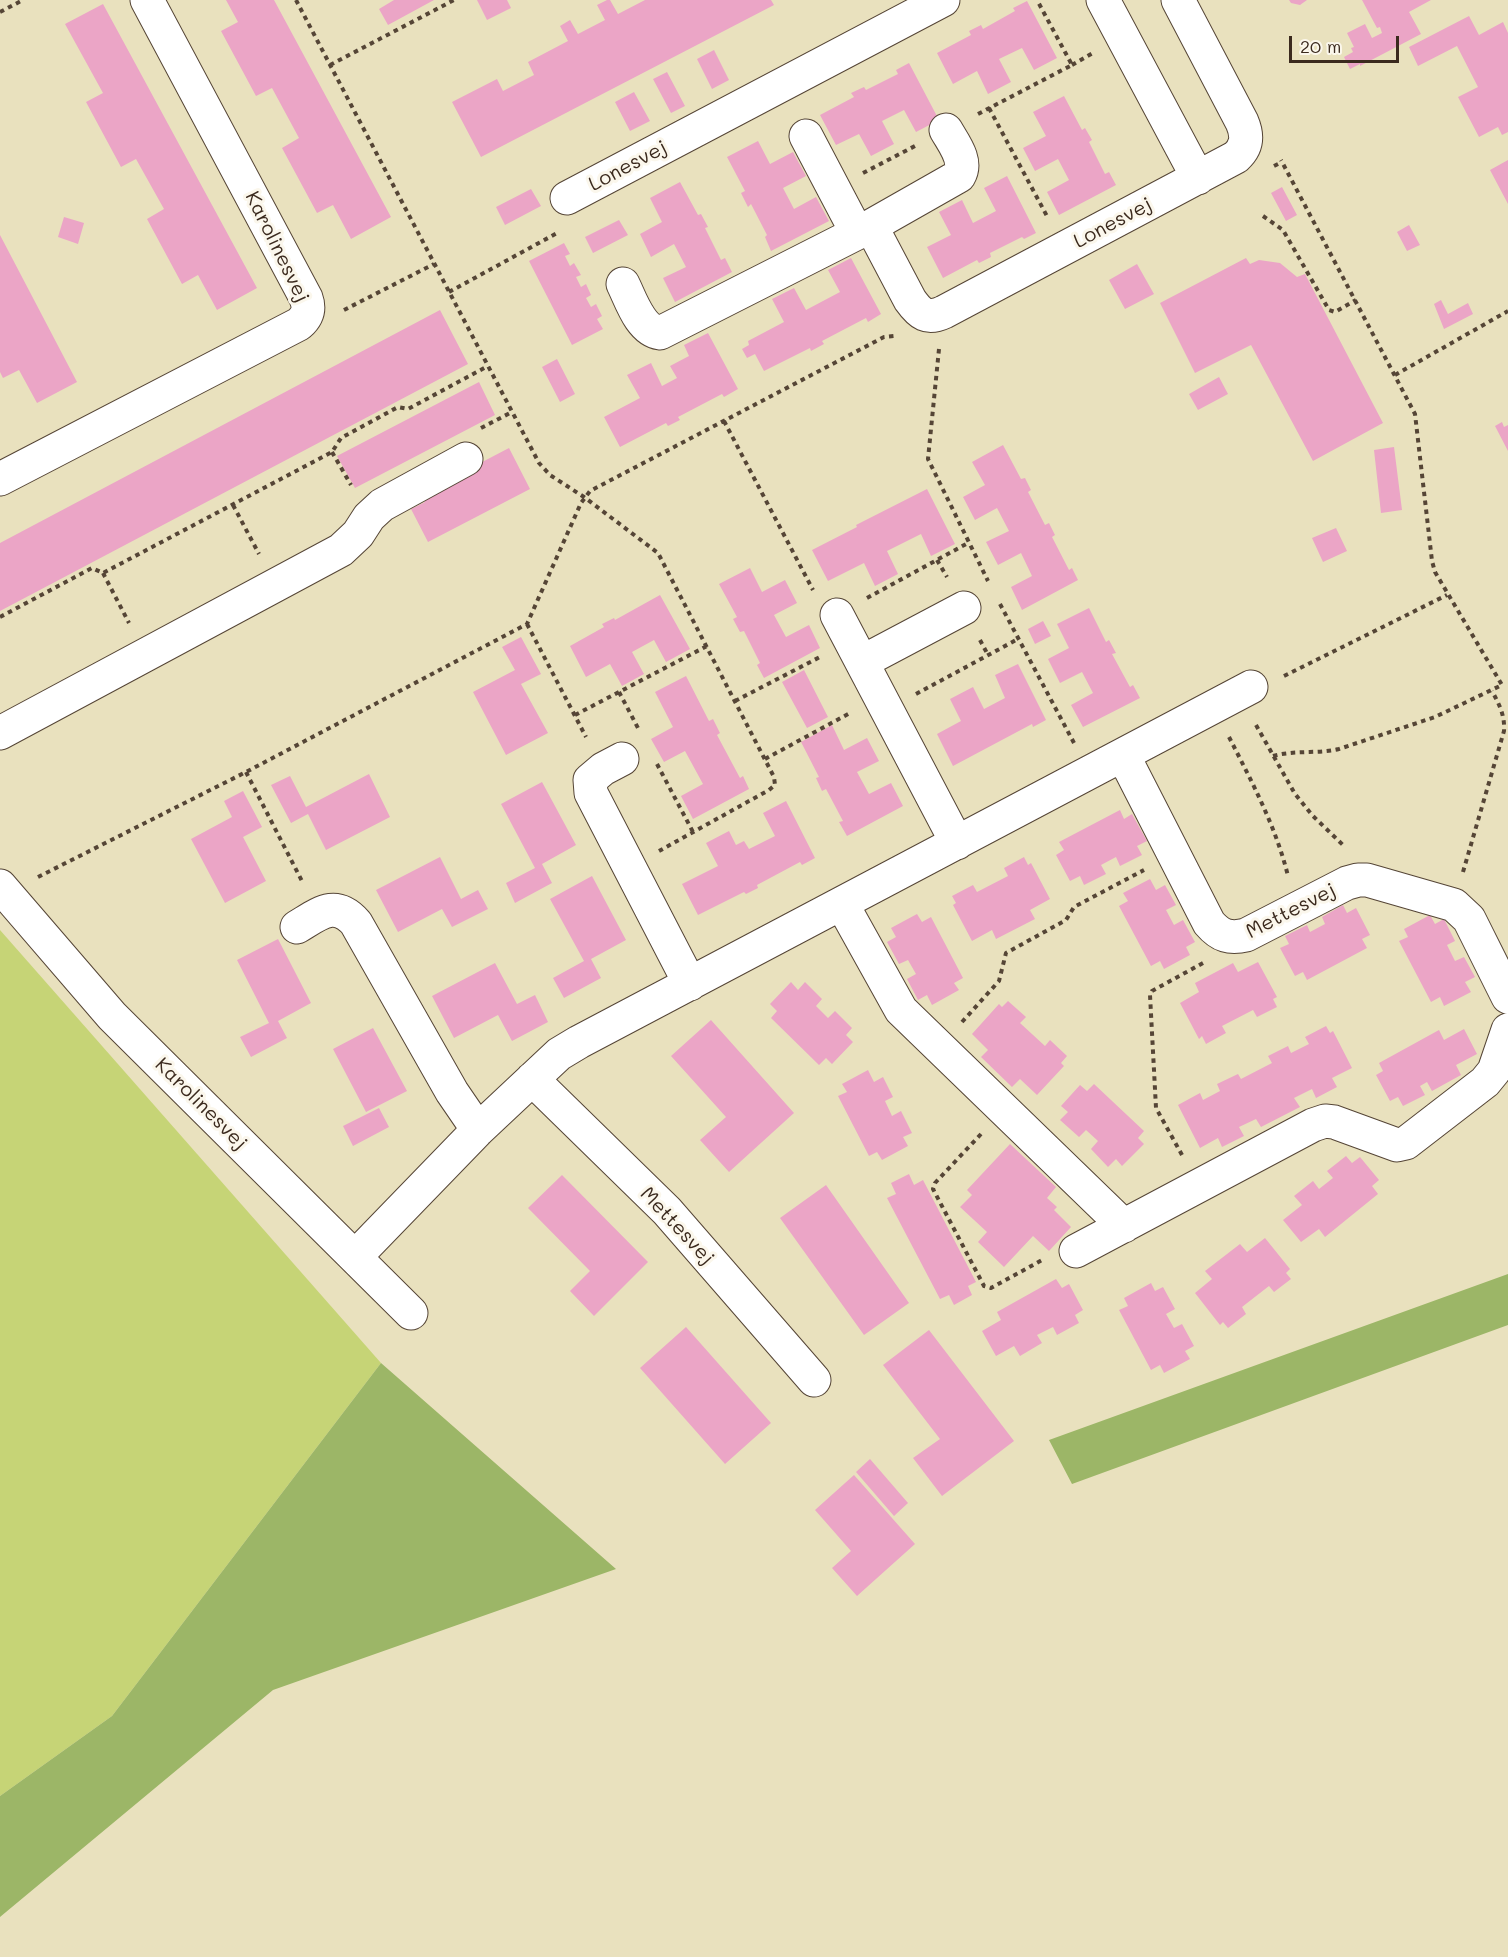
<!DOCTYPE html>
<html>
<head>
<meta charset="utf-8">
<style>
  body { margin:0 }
  #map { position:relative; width:1508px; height:1957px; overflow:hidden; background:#e9e1be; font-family:Mali,sans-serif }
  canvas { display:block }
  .scale { position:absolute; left:1289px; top:36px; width:110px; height:27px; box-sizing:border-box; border:3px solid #3b2a1e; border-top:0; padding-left:8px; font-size:18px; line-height:21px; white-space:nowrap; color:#3b2a1e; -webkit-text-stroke:4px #fbf7ec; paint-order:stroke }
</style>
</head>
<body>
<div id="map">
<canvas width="1508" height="1957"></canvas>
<div class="scale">20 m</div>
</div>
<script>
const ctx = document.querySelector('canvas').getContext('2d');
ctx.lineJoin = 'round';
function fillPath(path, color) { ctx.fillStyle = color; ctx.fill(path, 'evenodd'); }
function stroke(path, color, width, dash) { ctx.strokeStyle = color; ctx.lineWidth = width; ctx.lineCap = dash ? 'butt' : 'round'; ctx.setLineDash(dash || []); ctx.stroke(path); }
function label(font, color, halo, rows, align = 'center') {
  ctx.font = font + ' Mali,sans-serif'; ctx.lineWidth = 6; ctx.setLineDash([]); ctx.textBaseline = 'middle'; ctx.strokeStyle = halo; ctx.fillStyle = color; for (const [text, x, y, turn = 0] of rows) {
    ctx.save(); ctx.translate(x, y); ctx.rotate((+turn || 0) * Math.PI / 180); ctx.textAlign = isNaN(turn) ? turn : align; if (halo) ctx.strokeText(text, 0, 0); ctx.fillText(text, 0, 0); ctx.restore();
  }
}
const green = new Path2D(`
  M0 930 381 1363 112 1716 0 1796Z`);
const forest = new Path2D(`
  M1508 1274V1325L1072 1484 1049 1440Z
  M381 1363 616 1569 273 1690 0 1917V1796L112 1716Z`);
const building = new Path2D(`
  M226 0H274L391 217 351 239 333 205 317 213 282 148 299 138 272 88 256 96 221 31 238 22Z
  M394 0H434L388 25 379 9Z
  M477 0H507L511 8 487 20Z
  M607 0H610L618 14 645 0H771L774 5 481 157 452 102 497 79 503 91 534 75 528 62 568 41 560 26 570 20 578 34 605 20 597 5Z
  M1289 0H1307L1300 5 1291 3Z
  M1362 0H1431L1409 12 1421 34 1360 66V64L1350 69 1344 57 1353 52 1351 48 1354 47 1347 33 1365 24 1372 38 1382 33 1380 27 1377 28Z
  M1027 1 1057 58 1034 70 1022 48 999 59 1011 82 988 94 977 71 953 84 937 53 971 35 969 31 981 25 983 29 1015 11 1013 8Z
  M103 4 257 288 217 310 198 275 182 284 147 219 164 209 136 159 121 167 86 102 103 93 65 24Z
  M1469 16 1479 35 1503 22 1508 33V132L1502 135 1498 127 1479 137 1458 97 1478 87 1457 46 1418 66 1409 47Z
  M714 50 729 80 712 89 697 59Z
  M909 63 939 120 916 132 904 110 882 121 894 144 871 156 859 134 836 145 820 115 854 97 851 93 864 87 866 90 898 74 896 70Z
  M667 72 685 106 671 113 653 79Z
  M634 92 650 121 630 131 615 102Z
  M1064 96 1082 130 1085 128 1092 140 1089 142 1105 174 1109 172 1116 185 1059 215 1047 192 1069 180 1058 159 1035 171 1023 148 1046 136 1033 112Z
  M758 141 770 164 793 152 806 176 783 188 794 209 816 197 829 221 771 251 765 237 767 235 751 204 748 207 741 193 745 191 727 157Z
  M1508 160V204L1490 170Z
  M1007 176 1036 233 1024 239 1022 237 990 253 991 257 979 263 977 260 943 278 927 247 951 235 939 212 962 200 973 223 996 211 984 188Z
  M680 182 698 215 701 214 708 227 705 228 721 260 725 258 732 272 675 302 663 278 686 267 674 244 651 257 640 234 662 222 650 198Z
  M1282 187 1297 215 1286 221 1271 193Z
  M531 189 541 206 505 225 496 207Z
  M64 217 84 223 78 244 58 237Z
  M619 220 628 235 593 253 585 237Z
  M1409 225 1420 245 1407 251 1397 232Z
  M0 235 77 382 37 403 19 370 3 378 0 372Z
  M564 243 570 254 565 256 570 266 574 263 581 275 576 277 581 287 586 284 591 295 586 298 591 307 596 304 602 316 597 319 603 329 572 345 529 261Z
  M851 258 881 314 868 322 866 318 822 341 824 344 811 351 810 348 764 371 755 354 747 358 742 349 749 345 748 341 784 322 772 299 794 288 806 310 840 292 828 270Z
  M1246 258 1250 264 1259 260 1280 263 1297 277 1305 274 1383 423 1313 461 1251 345 1195 373 1160 303Z
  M1137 264 1154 294 1125 309 1109 280Z
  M1441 300 1448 314 1468 303 1473 314 1444 329 1434 304Z
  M440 310 468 364 0 611V543Z
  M708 333 738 389 724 397 722 394 678 417 680 420 668 426 666 423 620 447 604 417 640 398 627 375 651 363 662 386 677 378 670 366 689 356 684 345Z
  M557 359 575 394 560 402 542 367Z
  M1219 377 1228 394 1198 410 1189 394Z
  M479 382 495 415 355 488 337 456Z
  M1502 422 1504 427 1508 425V451L1495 426Z
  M1003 445 1021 479 1025 478 1031 490 1028 492 1045 525 1049 523 1055 535 1052 537 1069 570 1072 568 1078 580 1022 610 1011 587 1032 576 1021 553 998 565 986 542 1009 531 997 508 975 520 963 497 985 485 972 462Z
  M1394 447 1402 510 1381 513 1374 450Z
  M509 448 530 489 428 542 411 509 425 502 421 494Z
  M927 489 955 544 931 556 921 534 887 551 898 574 875 586 864 563 828 581 812 550 857 527 856 525Z
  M1336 528 1347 551 1323 562 1312 538Z
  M750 568 762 592 785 580 797 603 774 615 786 637 809 625 820 648 764 678 757 665 760 663 744 631 740 632 733 619 737 617 719 584Z
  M660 595 690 649 666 662 654 640 632 652 644 674 622 686 610 664 586 677 570 646 604 627 602 624 614 618 615 620Z
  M1089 608 1106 642 1109 640 1116 653 1112 654 1130 687 1133 685 1140 698 1083 727 1071 705 1093 693 1082 672 1060 683 1048 659 1069 648 1057 624Z
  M1043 621 1051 636 1035 644 1028 629Z
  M521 637 541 674 521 684 548 733 506 755 473 692 515 670 502 647Z
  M1018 664 1046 720 1033 727 1032 724 953 766 937 734 961 721 950 699 973 687 984 709 1005 698 995 675Z
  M804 670 828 717 807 728 782 682Z
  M686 676 709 721 713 719 720 733 717 735 740 778 743 776 749 789 693 819 681 796 703 784 685 751 664 762 651 739 673 727 655 692Z
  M832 725 844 750 867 738 879 761 857 772 869 794 891 783 903 806 847 836 839 822 843 821 826 789 822 791 816 778 819 777 801 742Z
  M369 774 390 817 326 850 308 814 291 823 271 785 290 776 306 807Z
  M542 782 576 845 542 864 552 883 515 903 506 883 535 868 501 804Z
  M243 791 262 827 243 837 266 881 225 903 191 839 232 817 224 801Z
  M786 801 815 858 802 865 800 862 757 885 758 888 746 894 744 892 698 915 682 884 718 866 706 843 729 831 736 845 744 841 749 849 775 836 763 813Z
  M1120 810 1124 819 1132 814 1147 841 1137 846 1142 855 1120 866 1116 857 1101 865 1106 874 1084 885 1080 876 1070 881 1056 855 1064 850 1059 842Z
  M440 857 461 899 478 890 488 909 452 927 442 909 398 932 376 890Z
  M1024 857 1028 865 1031 863 1050 899 1030 910 1035 919 996 939 992 930 972 941 953 905 956 903 952 896 973 885 977 892 1008 876 1004 868Z
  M592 876 626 940 591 959 601 978 564 998 553 978 584 961 550 899Z
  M1150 879 1156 890 1165 885 1176 905 1166 910 1174 925 1183 920 1195 942 1186 947 1190 955 1164 969 1160 961 1151 966 1119 906 1128 901 1123 893Z
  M1343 905 1347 913 1356 908 1370 935 1362 939 1367 948 1307 980 1303 972 1295 976 1280 948 1289 944 1285 936 1307 925 1310 932 1325 924 1322 917Z
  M917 914 922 922 931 917 963 978 954 983 959 990 932 1005 927 995 918 1000 907 979 916 974 908 960 899 964 887 942 896 937 891 928Z
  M1430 915 1435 924 1444 919 1455 941 1447 945 1455 961 1464 957 1475 977 1465 982 1471 992 1444 1006 1440 997 1431 1002 1399 941 1408 937 1404 929Z
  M278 939 311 1003 278 1021 287 1038 251 1057 240 1037 269 1023 237 960Z
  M1258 962 1277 997 1273 999 1277 1007 1257 1017 1253 1010 1222 1026 1226 1033 1206 1044 1202 1036 1199 1039 1180 1003 1199 992 1195 983 1233 963 1238 972Z
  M495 963 517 1004 535 995 548 1022 512 1041 498 1015 454 1038 432 996Z
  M791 982 798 990 805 982 822 999 816 1006 828 1018 835 1011 852 1028 846 1035 853 1042 832 1064 826 1058 819 1065 771 1018 777 1011 770 1004Z
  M1008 1001 1026 1017 1020 1023 1045 1046 1050 1040 1067 1056 1061 1063 1064 1066 1037 1095 1020 1079 1012 1087 981 1057 988 1050 972 1034 999 1004 1002 1007Z
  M711 1020 794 1113 729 1172 700 1140 726 1117 671 1056Z
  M1326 1026 1330 1033 1333 1031 1352 1068 1332 1078 1337 1087 1316 1098 1312 1089 1294 1098 1300 1107 1261 1127 1256 1119 1239 1127 1244 1136 1222 1147 1218 1138 1200 1148 1178 1105 1200 1093 1203 1100 1220 1091 1217 1084 1238 1074 1241 1079 1272 1063 1268 1056 1288 1046 1291 1053 1309 1044 1305 1037Z
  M373 1028 407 1091 366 1112 333 1049Z
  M1464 1029 1477 1054 1456 1065 1461 1075 1432 1091 1427 1082 1420 1086 1425 1095 1403 1106 1398 1097 1390 1101 1376 1075 1383 1071 1379 1063 1439 1030 1444 1040Z
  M868 1070 874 1082 883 1077 893 1097 885 1101 892 1116 901 1111 912 1133 903 1137 908 1146 882 1160 877 1152 869 1156 838 1096 847 1092 842 1084Z
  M1094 1084 1144 1131 1138 1138 1144 1144 1122 1166 1116 1159 1108 1167 1091 1149 1098 1141 1086 1130 1079 1137 1060 1120 1068 1112 1061 1106 1080 1085 1087 1091Z
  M379 1108 389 1127 353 1146 343 1126Z
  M1010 1144 1056 1187 1047 1198 1057 1207 1054 1210 1071 1227 1049 1251 1033 1236 1004 1267 978 1242 987 1232 960 1207 972 1195 967 1190Z
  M1346 1156 1352 1163 1360 1157 1379 1180 1372 1186 1378 1194 1325 1237 1319 1229 1301 1242 1283 1220 1302 1205 1294 1196 1313 1181 1319 1189 1333 1178 1327 1171Z
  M909 1174 914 1185 923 1180 976 1282 968 1286 972 1295 954 1305 949 1295 940 1299 887 1198 896 1194 891 1183Z
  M562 1175 648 1262 594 1316 570 1291 590 1271 528 1208Z
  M826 1185 909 1303 864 1335 780 1218Z
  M1265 1238 1290 1269 1286 1273 1291 1279 1274 1292 1269 1286 1242 1307 1246 1314 1228 1328 1223 1322 1220 1325 1195 1293 1212 1279 1205 1271 1240 1244 1247 1252Z
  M1056 1279 1062 1288 1069 1284 1083 1310 1075 1315 1079 1323 1057 1335 1053 1327 1037 1335 1042 1343 1020 1356 1014 1346 996 1356 982 1331 1001 1320 997 1312Z
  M1151 1283 1155 1291 1163 1287 1175 1309 1166 1314 1174 1328 1182 1324 1194 1346 1185 1351 1190 1359 1164 1373 1160 1365 1151 1370 1119 1310 1128 1306 1124 1298Z
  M686 1327 771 1423 725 1464 640 1368Z
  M929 1330 1014 1441 942 1496 913 1458 940 1439 883 1365Z
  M870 1459 908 1503 894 1516 856 1472Z
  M854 1475 915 1544 857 1596 832 1568 851 1551 815 1510Z`);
const path = new Path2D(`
  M296 0 539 463 550 475 584 497 658 553 774 777 775 785 769 790 659 851
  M0 12 23 0
  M330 65 454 0
  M1072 65 1093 53
  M989 108 1048 218
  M978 114 1072 65 1037 0
  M1274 166 1282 162
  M863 173 915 146
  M1263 216 1283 230 1329 310 1335 312 1356 300
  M449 292 559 232
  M344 310 434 264
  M939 349 928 459 988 581
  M1395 375 1508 311
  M724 421 813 590
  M481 428 512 412
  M332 452 351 485
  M233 505 259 554
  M937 560 947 577
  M103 573 129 623
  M867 598 968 543
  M1000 604 1074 743
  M0 617 92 568 103 573 332 452 341 438 398 407 408 409 488 366
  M527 624 586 737
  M980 640 988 655
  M1284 676 1447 595
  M619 692 638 728
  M916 694 1018 639
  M735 701 820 657
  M575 715 707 646
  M1256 725 1295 794 1312 815 1344 846
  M1229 737C1252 782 1276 827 1288 876
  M1273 756C1295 750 1317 754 1339 749L1435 717 1502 685 1435 572 1432 561 1415 414 1281 160
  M765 759 850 713
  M657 764 693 832
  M246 772 303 883
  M1463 872 1504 731C1505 715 1499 704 1492 691
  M38 877 246 772 527 624 581 503 590 491 884 337 894 336
  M962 1022 999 981 1006 953 1066 920 1074 907 1144 870
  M981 1134 935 1183 933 1189 984 1286 991 1288 1044 1259
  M1182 1155 1156 1108 1150 995 1152 991 1203 963`);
const minor = new Path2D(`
  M1103 0 1198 178
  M946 130C954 144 968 161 959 176L871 226 910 300C920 314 927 320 944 312L1236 157C1247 147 1248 136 1242 122L1178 0
  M806 136 857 233
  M567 198 943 0
  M623 284C631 300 640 330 660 333L871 226
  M0 479 299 324C308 316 310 309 306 298L147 0
  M837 615 957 843
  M862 662 964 608
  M0 733 341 550 358 534 369 517 382 505 466 459
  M1123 755 1209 923C1220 936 1230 939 1246 935L1347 883 1358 880H1367L1454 905 1469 919 1508 997
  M622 759 603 769 590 780 591 793 690 984
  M0 886 112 1016 411 1313
  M842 904 901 1010 1124 1226
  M297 927C319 914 335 899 356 923L452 1092 478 1130
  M532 1079 667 1211 814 1380
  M1076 1251 1313 1125 1325 1121 1334 1122 1397 1145 1406 1143 1485 1082 1494 1071 1508 1030
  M355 1257 478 1130 559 1054 579 1042 1251 687`);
const streetNames = [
  ["Lonesvej",628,166,-28],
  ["Lonesvej",1113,223,-28],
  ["Karolinesvej",277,247,64],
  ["Mettesvej",1291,911,-27],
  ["Karolinesvej",201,1104,45],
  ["Mettesvej",677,1226,47]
];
fillPath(green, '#c6d476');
fillPath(forest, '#9cb667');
fillPath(building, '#eba5c6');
stroke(minor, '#554536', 35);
stroke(path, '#554536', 4, [4.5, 4.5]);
stroke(minor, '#fff', 33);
label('20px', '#3b2a1e', '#fbf7ec', streetNames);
</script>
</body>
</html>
